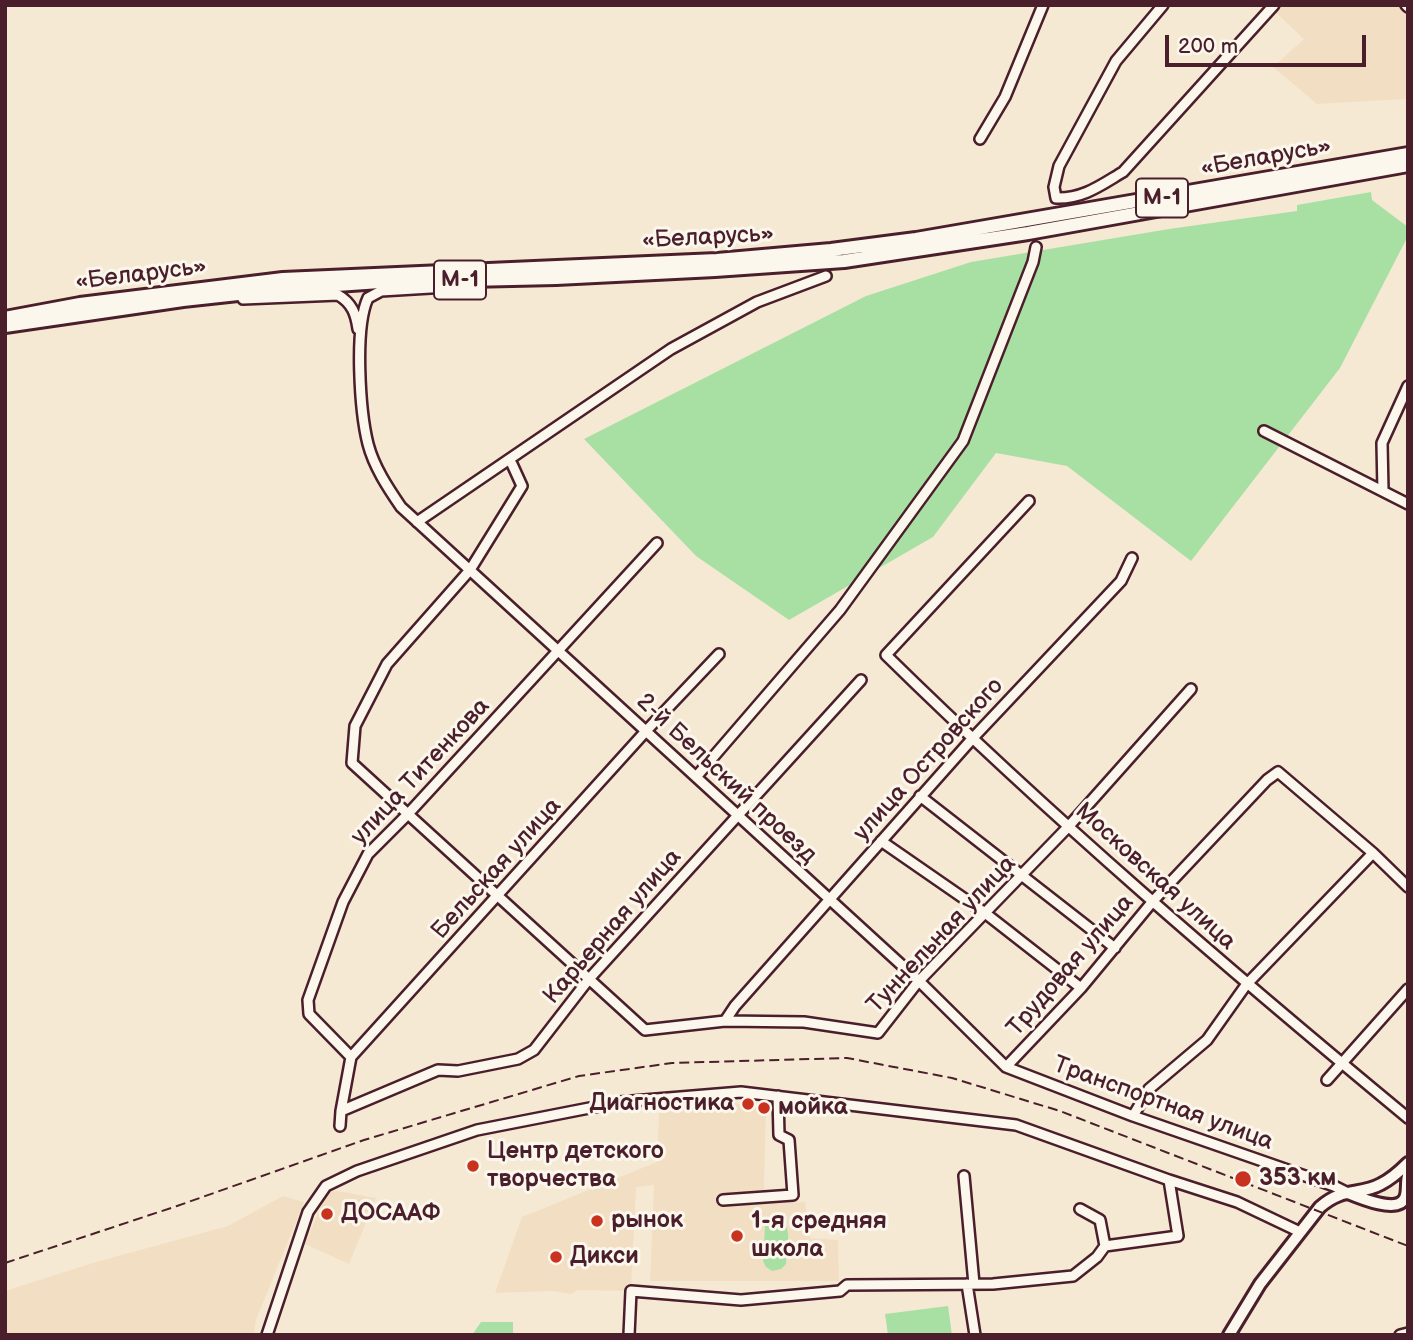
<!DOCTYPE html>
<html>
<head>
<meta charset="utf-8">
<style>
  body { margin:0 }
  #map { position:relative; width:1413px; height:1340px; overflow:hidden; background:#f6e9d4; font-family:"Balsamiq Sans",sans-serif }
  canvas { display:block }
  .frame { position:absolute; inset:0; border:7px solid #4a1f2b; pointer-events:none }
  .scale { position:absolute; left:1165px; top:35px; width:201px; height:32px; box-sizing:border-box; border:4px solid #4a1f2b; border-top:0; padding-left:9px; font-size:21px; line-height:24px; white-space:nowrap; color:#4a1f2b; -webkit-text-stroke:5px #fbf7ec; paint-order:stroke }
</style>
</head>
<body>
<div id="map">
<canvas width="1413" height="1340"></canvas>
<div class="frame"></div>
<div class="scale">200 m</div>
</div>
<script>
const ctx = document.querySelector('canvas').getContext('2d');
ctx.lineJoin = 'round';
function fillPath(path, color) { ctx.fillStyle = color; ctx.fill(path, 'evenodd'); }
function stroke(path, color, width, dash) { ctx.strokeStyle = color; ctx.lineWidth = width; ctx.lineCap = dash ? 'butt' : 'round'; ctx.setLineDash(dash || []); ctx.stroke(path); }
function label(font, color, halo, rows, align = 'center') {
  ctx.font = font + ' "Balsamiq Sans",sans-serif'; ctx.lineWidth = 6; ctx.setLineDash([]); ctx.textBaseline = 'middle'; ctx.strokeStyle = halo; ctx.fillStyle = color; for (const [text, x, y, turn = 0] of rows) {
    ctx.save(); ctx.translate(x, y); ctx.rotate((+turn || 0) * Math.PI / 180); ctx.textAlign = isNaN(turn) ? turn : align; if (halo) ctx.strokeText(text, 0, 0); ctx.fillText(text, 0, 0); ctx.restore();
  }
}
const built = new Path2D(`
  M1274 5H1408V99L1317 104 1273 67 1304 39 1272 9Z
  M735 1103 766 1109 764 1187 774 1203 805 1202 810 1238 838 1240 839 1281H650L654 1185 636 1187 631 1291 577 1290 572 1294 552 1291 495 1293 522 1217 657 1162 659 1113Z
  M338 1191 376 1198 349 1264 305 1244 327 1192Z
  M283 1196 304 1202 256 1320 254 1335H5V1291L96 1262 228 1226Z`);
const green = new Path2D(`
  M1371 192 1372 200 1408 227V236L1340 368 1191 561 1067 466 996 453 933 537 789 620 696 556 584 439 866 296 971 262 1169 229 1297 211V205Z
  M777 1215C794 1226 787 1247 786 1264L781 1269 772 1271 766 1267 763 1261 765 1226 769 1219Z
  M948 1306 952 1335H888L885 1314Z
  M481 1322H513V1335H472Z`);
const minor = new Path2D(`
  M1163 5 1116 61 1059 166 1054 187 1056 198C1083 199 1101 185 1123 172L1274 5
  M1406 5 1408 7
  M980 139 1005 97 1043 5
  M464 286 381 291 368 298C354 328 360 412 368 444 374 467 388 488 401 507L919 981 1006 1067 1133 1116 1334 1186 1346 1192
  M243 299 338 295C352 303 356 314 358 329
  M1264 431 1408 504
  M512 464 522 486 470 570 387 664 355 726 352 763 645 1030 725 1021 804 1022 878 1033 917 983 1069 826 1191 689
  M1383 491 1382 443 1408 386
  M1029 501 886 655C1052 818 1229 970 1408 1118
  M417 522 671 349 757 302 826 276
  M696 777 840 610 963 441 1033 262 1036 247
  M920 796 1115 948
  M881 841 985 913 1081 988
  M725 1021 735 1006 972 739 1121 581 1132 558
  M351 1057 309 1014 308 1000 343 902 368 854 408 814 657 543
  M1006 1067 1081 988 1153 901 1267 780 1278 772 1373 853 1408 887
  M1327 1080 1408 989
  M341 1111 438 1070 458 1071 518 1059 534 1050 589 979 861 680
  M1133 1116 1149 1089 1207 1040 1246 985 1373 853
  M340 1126 341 1111 351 1057 646 731 719 654
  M964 1176 974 1284
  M1169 1180 1237 1202 1300 1232
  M723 1200 793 1195 789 1140 779 1135 778 1096
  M1080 1209 1100 1220 1105 1246
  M967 1284 975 1335
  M267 1335 308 1212 326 1186 357 1171 477 1130 620 1102 741 1092 1016 1125 1169 1180 1178 1236 1105 1246 1097 1257 1073 1276 993 1284 847 1285 840 1291 741 1300 631 1291 629 1335
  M1400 1335 1408 1333`);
const major = new Path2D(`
  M1348 1193C1360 1198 1398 1214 1405 1198 1408 1192 1406 1184 1408 1176
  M1229 1335 1260 1284 1320 1207C1344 1186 1359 1196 1381 1184 1391 1179 1400 1171 1408 1163`);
const highway = new Path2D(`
  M5 318 80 304 283 279 717 260 831 250 916 239 1408 154
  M5 326 183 300 293 288 380 282 556 278 715 270 844 261 1028 233 1408 165`);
const rail = new Path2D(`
  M5 1263 177 1206 364 1140 579 1076 672 1063 847 1058 952 1078 1060 1111 1408 1246`);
const markers = [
  [748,1104,7,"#c8321e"],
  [764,1108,7,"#c8321e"],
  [473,1166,7,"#c8321e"],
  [1243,1179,9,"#c8321e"],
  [327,1214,7,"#c8321e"],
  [597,1221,7,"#c8321e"],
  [737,1236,7,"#c8321e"],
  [556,1257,7,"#c8321e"]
];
const shields = [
  [1162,198,52],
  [460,280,52]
];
const shieldNames = [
  ["М-1",1162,198],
  ["М-1",460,280]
];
const streetNames = [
  ["«Беларусь»",1266,158,-10],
  ["«Беларусь»",708,238,-3],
  ["«Беларусь»",141,275,-7],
  ["улица Островского",929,760,-48],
  ["улица Титенкова",421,772,-47],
  ["2-й Бельский проезд",726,779,43],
  ["Бельская улица",497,869,-48],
  ["Московская улица",1155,877,42],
  ["Карьерная улица",613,927,-49],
  ["Туннельная улица",942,935,-47],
  ["Трудовая улица",1071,966,-49],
  ["Транспортная улица",1163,1104,20]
];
const poiNames = [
  ["Диагностика",734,1104,"right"],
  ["мойка",778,1108],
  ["Центр детского",487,1152],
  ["творчества",487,1180],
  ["353 км",1259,1179],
  ["ДОСААФ",341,1214],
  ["рынок",611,1221],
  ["1-я средняя",751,1222],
  ["школа",751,1250],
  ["Дикси",570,1257]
];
fillPath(built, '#f2dfc3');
fillPath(green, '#a8e0a4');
stroke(minor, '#4a1f2b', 14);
stroke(major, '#4a1f2b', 16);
stroke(highway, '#4a1f2b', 18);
stroke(minor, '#fbf7ec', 9);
stroke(major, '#fbf7ec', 10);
stroke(highway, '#fbf7ec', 12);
stroke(rail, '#4a1f2b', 2, [10, 5]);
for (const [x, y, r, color] of markers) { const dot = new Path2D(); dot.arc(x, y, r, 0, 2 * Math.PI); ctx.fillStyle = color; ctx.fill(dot); stroke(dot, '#fbf7ec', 2.5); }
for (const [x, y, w] of shields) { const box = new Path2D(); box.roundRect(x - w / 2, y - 19.5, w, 39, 5); ctx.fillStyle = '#fbf7ec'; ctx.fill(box); stroke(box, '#4a1f2b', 2); }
label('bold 23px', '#4a1f2b', null, shieldNames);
label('24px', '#4a1f2b', '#fbf7ec', streetNames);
label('bold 24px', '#4a1f2b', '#fbf7ec', poiNames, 'left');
</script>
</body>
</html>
